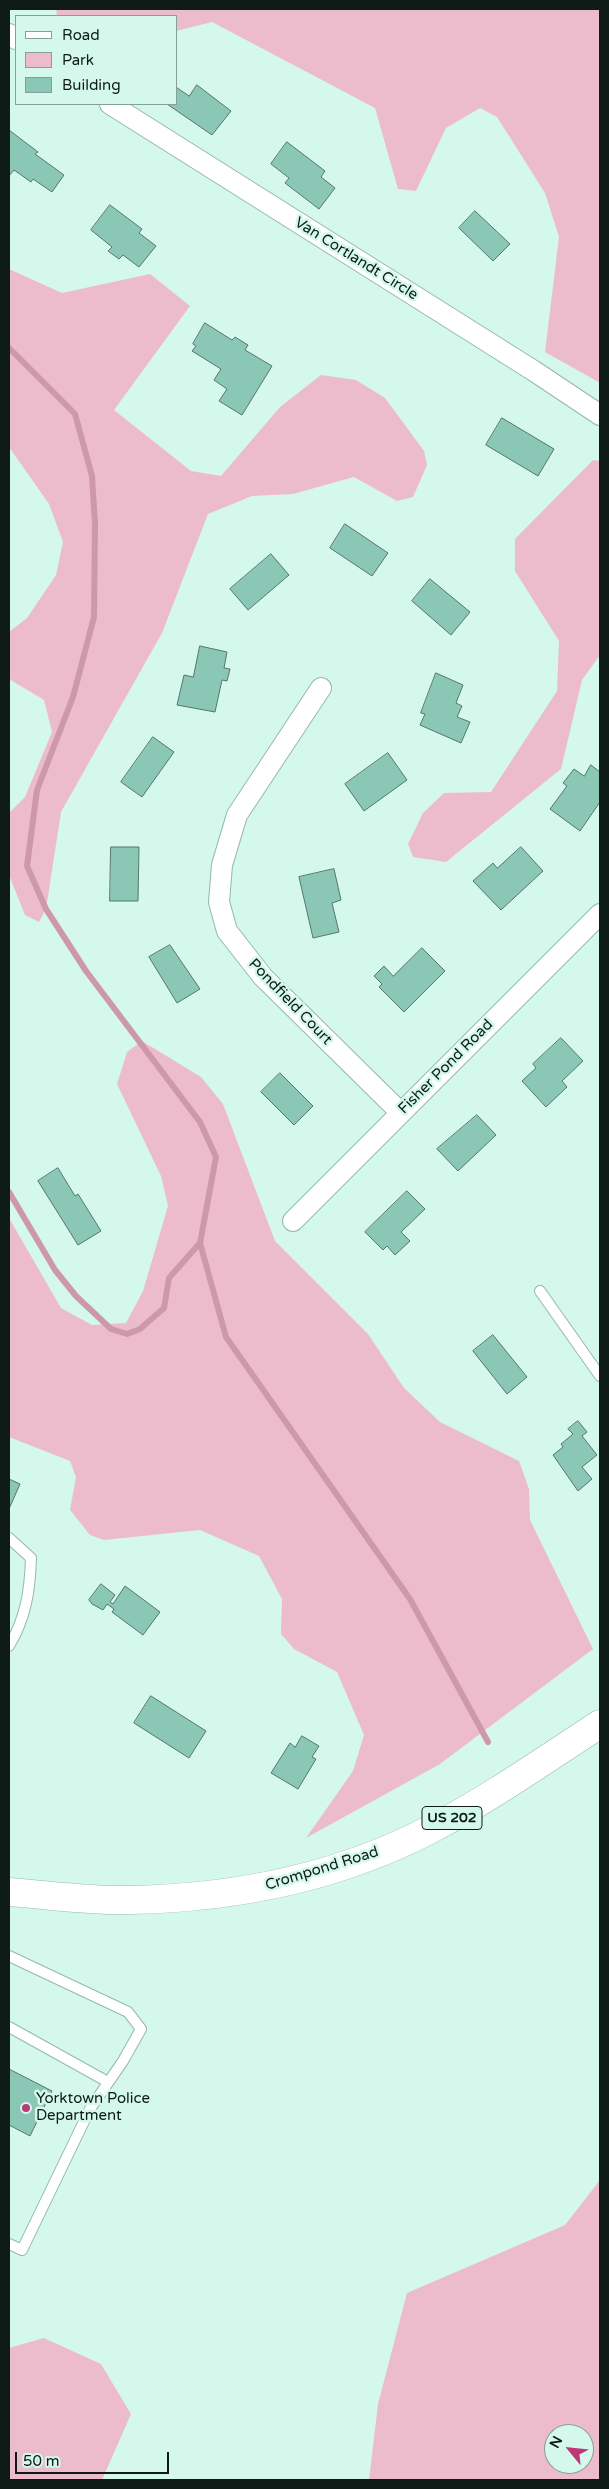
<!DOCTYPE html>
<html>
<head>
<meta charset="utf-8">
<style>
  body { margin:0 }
  #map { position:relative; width:609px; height:2489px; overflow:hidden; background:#d5f8ec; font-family:"Varela Round",sans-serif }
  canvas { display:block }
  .frame { position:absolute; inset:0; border:10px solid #0e1b17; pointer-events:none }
  .legend { position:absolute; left:15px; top:15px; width:162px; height:90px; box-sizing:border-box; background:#d5f8ec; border:1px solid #85a097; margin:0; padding:6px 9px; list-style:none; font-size:15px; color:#0e1b17 }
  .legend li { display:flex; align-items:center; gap:10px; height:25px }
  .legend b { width:25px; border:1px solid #85a097 }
  .north { position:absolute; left:544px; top:2424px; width:50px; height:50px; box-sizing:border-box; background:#d5f8ec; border:1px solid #85a097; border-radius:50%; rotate:298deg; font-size:14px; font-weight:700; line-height:20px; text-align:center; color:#0e1b17 }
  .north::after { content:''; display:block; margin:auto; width:18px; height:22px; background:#be3777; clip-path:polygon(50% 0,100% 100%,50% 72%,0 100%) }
  .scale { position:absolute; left:15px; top:2452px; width:154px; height:22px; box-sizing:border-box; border:2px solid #0e1b17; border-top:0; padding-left:6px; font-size:15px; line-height:18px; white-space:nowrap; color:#0e1b17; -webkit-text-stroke:4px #d5f8ec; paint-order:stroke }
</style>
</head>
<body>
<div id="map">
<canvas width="609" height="2489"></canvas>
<div class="frame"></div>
<ul class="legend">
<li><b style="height:6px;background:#fff"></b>Road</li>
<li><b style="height:14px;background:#ecbccd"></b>Park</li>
<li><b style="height:14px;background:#8ac7b4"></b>Building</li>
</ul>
<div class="north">N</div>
<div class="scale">50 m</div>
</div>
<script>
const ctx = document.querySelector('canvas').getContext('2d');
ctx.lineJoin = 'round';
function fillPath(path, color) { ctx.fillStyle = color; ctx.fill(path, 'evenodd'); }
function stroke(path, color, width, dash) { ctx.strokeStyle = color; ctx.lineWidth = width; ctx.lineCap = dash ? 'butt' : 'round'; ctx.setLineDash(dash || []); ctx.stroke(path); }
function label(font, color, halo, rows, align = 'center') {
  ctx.font = font + ' "Varela Round",sans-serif'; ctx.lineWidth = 5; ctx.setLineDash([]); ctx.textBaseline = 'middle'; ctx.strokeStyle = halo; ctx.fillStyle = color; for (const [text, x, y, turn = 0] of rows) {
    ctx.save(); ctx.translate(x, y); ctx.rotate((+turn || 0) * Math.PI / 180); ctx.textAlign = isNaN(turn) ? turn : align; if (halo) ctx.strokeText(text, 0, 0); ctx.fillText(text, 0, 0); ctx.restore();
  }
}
const green = new Path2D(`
  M56 9H600V383L545 352 559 237 545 193 497 117 480 108 446 128 416 191 398 189 375 108 212 22 176 31V16H57Z
  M9 269 62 293 150 274 190 306 114 410 191 471 221 476 280 407 321 375 356 380 385 398 424 451 427 465 413 497 397 501 354 477 293 494 252 496 208 514 162 633 61 812 46 909 39 922 25 915 9 875V813L25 797 52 732 44 700 9 679V632L27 618 56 575 63 542 49 504 9 447Z
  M593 460 600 461V655L582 680 561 769 446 862 413 857 408 844 423 813 444 793 491 792 557 691 559 641 515 571V539Z
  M142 1041 201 1077 223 1104 275 1241 368 1334 404 1388 440 1422 519 1461 529 1489 530 1520 593 1649 440 1764 306 1838 353 1771 364 1735 337 1672 294 1649 281 1634 282 1599 259 1556 200 1530 104 1540 90 1535 70 1510 76 1477 70 1461 9 1437V1218L61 1308 92 1325 126 1323 143 1291 168 1206 161 1176 117 1084 127 1052Z
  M600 2180V2480H369L378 2404 407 2293 565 2225ZM554 2434H584V2464H554Z
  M44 2338 101 2364 131 2414 102 2480H9V2348Z`);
const stream = new Path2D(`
  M9 348 75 414 92 476 95 524 94 617 73 697 37 790 27 866 46 909 86 971 200 1122 216 1157 200 1243 226 1337 410 1599 488 1742
  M9 1192 55 1270 76 1296 111 1329 127 1334 140 1329 164 1308 169 1278 200 1243`);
const building = new Path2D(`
  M197 85 231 111 212 135 167 104H176V87L189 96Z
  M9 130 38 152 35 154 64 175 52 192 33 179 31 182 14 170 9 176Z
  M287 142 325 171 321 177 335 188 319 209 285 183 289 178 271 164Z
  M110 205 142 229 139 233 156 246 139 267 123 255 119 259 108 251 112 247 91 230Z
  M475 211 510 244 493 261 459 228Z
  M205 323 232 340 235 337 248 345 245 350 272 366 242 415 219 401 227 389 214 380 221 369 192 351 196 346 193 344Z
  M502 418 554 449 538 476 486 445Z
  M345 524 388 553 372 576 330 548Z
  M271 554 289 575 248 610 230 589Z
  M430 579 470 612 451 635 412 601Z
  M200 646 227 652 224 668 230 669 227 681 222 680 215 712 177 705 184 675 193 677Z
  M436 673 463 685 456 703 462 706 457 717 470 722 461 743 420 725 425 714 421 713Z
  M153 737 174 752 142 797 121 782Z
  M388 753 407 780 364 811 345 784Z
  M591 765 600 772V802L580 831 550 809 567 786 563 783 574 769 584 776Z
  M111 847H139L138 901H110Z
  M521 847 543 871 501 910 473 881 493 863 497 868Z
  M334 869 341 900 332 903 339 932 313 938 299 877Z
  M170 945 200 989 177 1003 149 957Z
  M422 948 445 971 404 1012 379 987 382 984 374 976 384 966 393 976Z
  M561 1038 583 1061 562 1081 567 1087 546 1107 522 1081 536 1068 533 1064Z
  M280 1073 313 1106 294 1125 261 1092Z
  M477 1115 496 1135 458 1171 437 1149Z
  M58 1168 75 1196 78 1194 101 1231 78 1245 38 1181Z
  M407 1191 425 1209 401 1232 410 1241 395 1255 387 1246 383 1250 365 1232Z
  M493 1335 527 1377 507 1394 473 1351Z
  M578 1421 587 1432 582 1436 597 1455 582 1467 592 1479 578 1491 553 1455 563 1447 561 1444 573 1434 568 1429Z
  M9 1479 20 1484 9 1509Z
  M101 1584 115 1595 110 1602 113 1604 125 1586 160 1612 143 1635 112 1612 114 1609 107 1604 103 1610 92 1604 89 1600Z
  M151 1696 206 1731 189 1758 134 1723Z
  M302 1736 319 1746 312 1757 316 1759 298 1789 271 1773 290 1743 295 1747Z
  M9 2069 52 2091 30 2136 9 2125Z`);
const lane = new Path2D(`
  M540 1291 600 1376
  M9 1538 31 1558C30 1590 26 1618 9 1646
  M9 1956 128 2012 141 2029 123 2061 90 2109 22 2250 9 2244
  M9 2027 108 2082`);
const street = new Path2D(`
  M9 34 16 39
  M110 104 534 371 600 415
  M321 688 237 815 222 865 219 902 227 931 263 977 401 1113
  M293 1221 600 914`);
const highway = new Path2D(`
  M9 1892C49 1895 89 1901 130 1900 235 1898 340 1877 433 1828 491 1798 546 1759 600 1724`);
const markers = [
  [26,2108,5,"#be3777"]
];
const shields = [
  [452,1818,60]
];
const shieldNames = [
  ["US 202",452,1818]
];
const streetNames = [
  ["Van Cortlandt Circle",356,259,32],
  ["Pondfield Court",290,1002,46],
  ["Fisher Pond Road",446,1067,-45],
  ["Crompond Road",322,1869,-17]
];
const poiNames = [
  ["Yorktown Police",36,2099],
  ["Department",36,2116]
];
fillPath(green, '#ecbccd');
stroke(stream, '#ce98ab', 6);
fillPath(building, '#8ac7b4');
stroke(building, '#56766c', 1);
stroke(lane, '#96b8ad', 12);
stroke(street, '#96b8ad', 22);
stroke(highway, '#96b8ad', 29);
stroke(lane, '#fff', 10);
stroke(street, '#fff', 20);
stroke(highway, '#fff', 28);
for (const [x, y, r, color] of markers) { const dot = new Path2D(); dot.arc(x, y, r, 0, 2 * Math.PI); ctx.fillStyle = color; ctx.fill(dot); stroke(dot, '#d5f8ec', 2); }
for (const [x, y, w] of shields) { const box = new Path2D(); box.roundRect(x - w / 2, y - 11.5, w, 23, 4); ctx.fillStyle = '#d5f8ec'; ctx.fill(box); stroke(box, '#0e1b17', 1); }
label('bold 14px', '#0e1b17', null, shieldNames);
label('15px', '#0e1b17', '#d5f8ec', streetNames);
label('15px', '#0e1b17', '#d5f8ec', poiNames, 'left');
</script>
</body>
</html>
